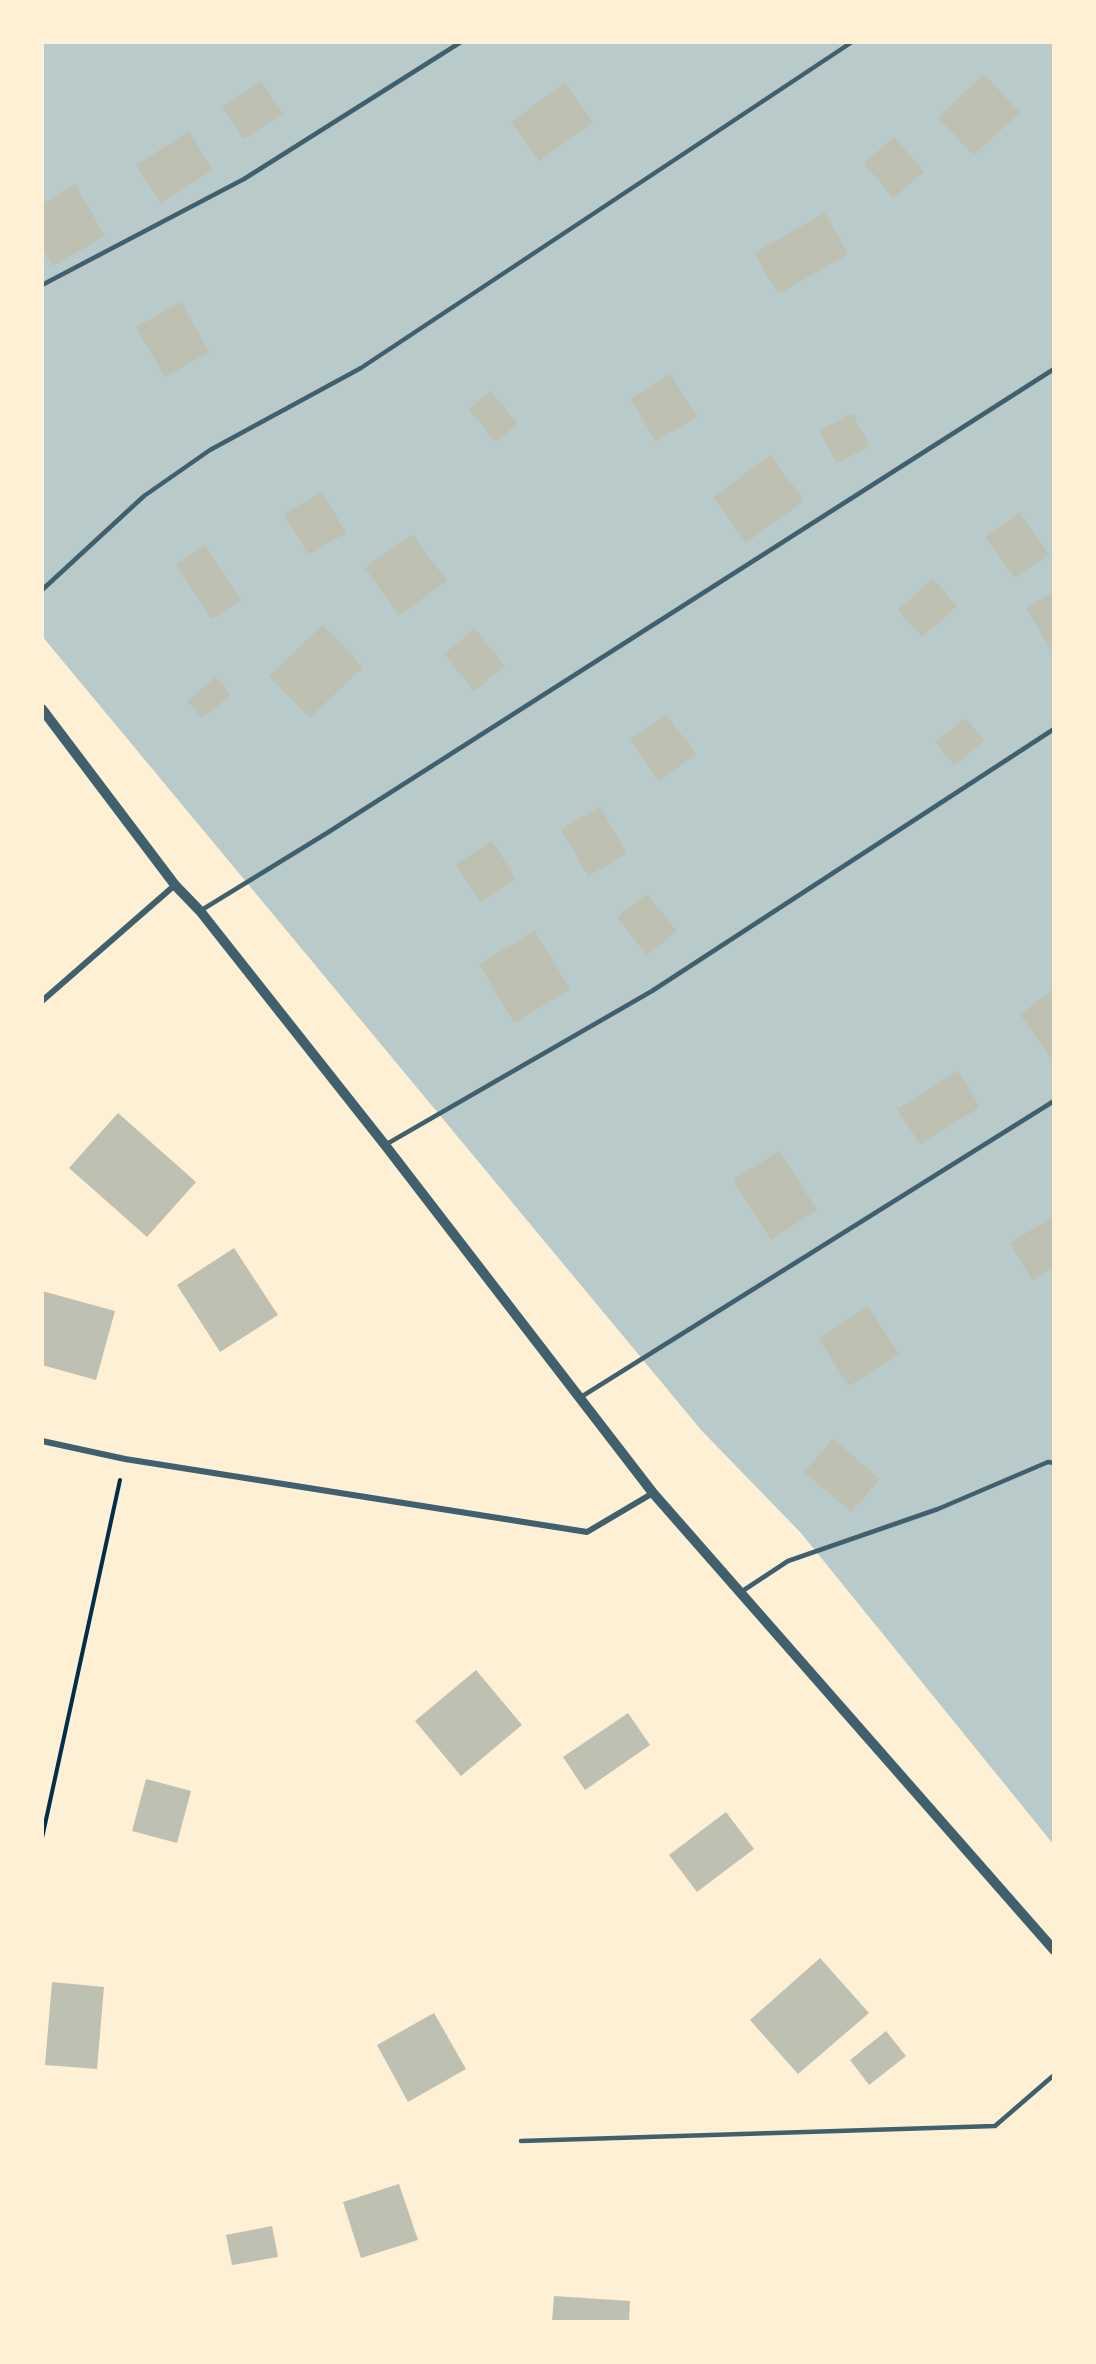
<!DOCTYPE html>
<html>
<head>
<meta charset="utf-8">
<style>
  body { margin:0 }
  #map { position:relative; width:1096px; height:2364px; overflow:hidden; background:#fdf0d5; font-family:Literata,serif }
  canvas { display:block }
  .frame { position:absolute; inset:0; border:44px solid #fdf0d5; pointer-events:none }
</style>
</head>
<body>
<div id="map">
<canvas width="1096" height="2364"></canvas>
<div class="frame"></div>
</div>
<script>
const ctx = document.querySelector('canvas').getContext('2d');
ctx.lineJoin = 'round';
function fillPath(path, color) { ctx.fillStyle = color; ctx.fill(path, 'evenodd'); }
function stroke(path, color, width, dash) { ctx.strokeStyle = color; ctx.lineWidth = width; ctx.lineCap = dash ? 'butt' : 'round'; ctx.setLineDash(dash || []); ctx.stroke(path); }
const green = new Path2D(`
  M42 42H1054V1845L801 1533 702 1431 42 636Z`);
const building = new Path2D(`
  M984 74 1020 113 973 155 938 117Z
  M261 81 283 113 244 139 222 108Z
  M565 83 593 122 539 161 511 122Z
  M189 131 213 170 161 203 136 165Z
  M894 137 924 172 893 198 864 163Z
  M75 184 105 236 53 266 42 247V204Z
  M825 213 848 254 778 294 754 253Z
  M181 302 209 352 165 377 136 327Z
  M671 374 697 417 656 441 630 399Z
  M491 391 518 424 495 442 469 409Z
  M852 413 870 446 837 463 819 431Z
  M771 455 804 501 746 543 713 497Z
  M322 492 346 533 308 554 284 514Z
  M1019 513 1049 554 1015 578 985 537Z
  M412 534 447 581 399 615 365 568Z
  M205 545 241 600 212 619 176 564Z
  M933 579 957 606 922 637 898 610Z
  M1054 591V654L1026 609Z
  M323 625 363 667 310 718 269 676Z
  M475 629 505 666 474 691 444 654Z
  M216 677 231 695 202 718 187 701Z
  M666 714 696 754 659 781 630 740Z
  M966 718 984 741 954 765 935 742Z
  M600 807 627 854 588 876 561 829Z
  M492 841 516 879 480 902 456 864Z
  M647 894 677 931 647 955 617 917Z
  M535 931 570 989 514 1023 479 964Z
  M1054 990V1061H1053L1020 1014Z
  M958 1071 980 1107 920 1144 897 1109Z
  M118 1113 196 1182 147 1237 69 1168Z
  M779 1151 817 1210 771 1240 733 1180Z
  M1054 1216V1267L1032 1280 1010 1243Z
  M234 1248 278 1315 220 1352 177 1285Z
  M42 1291 115 1311 96 1380 42 1365Z
  M868 1306 899 1354 849 1386 818 1338Z
  M833 1439 880 1479 851 1512 804 1472Z
  M476 1670 522 1725 461 1776 415 1721Z
  M628 1713 650 1745 585 1790 563 1757Z
  M146 1779 191 1791 177 1843 132 1831Z
  M726 1812 754 1849 697 1892 669 1855Z
  M820 1958 869 2013 798 2074 750 2020Z
  M52 1982 104 1987 97 2069 45 2065Z
  M434 2013 466 2069 408 2102 377 2045Z
  M886 2031 906 2056 869 2085 850 2060Z
  M399 2184 418 2240 361 2258 343 2202Z
  M272 2226 278 2257 232 2265 226 2235Z
  M554 2296 630 2301 629 2322H552Z`);
const path = new Path2D(`
  M42 1838 120 1480`);
const service = new Path2D(`
  M42 285 244 179 461 42
  M42 590 144 496 210 450 361 368 852 42
  M200 911 327 833 1054 369
  M385 1145 652 991 1054 729
  M581 1397 1054 1101
  M741 1592 788 1561 938 1509 1048 1462 1054 1463
  M521 2141 995 2126 1054 2075`);
const minor = new Path2D(`
  M42 1001 175 885
  M42 1441 125 1459 587 1532 653 1493`);
const tertiary = new Path2D(`
  M42 709 175 885 200 911 385 1145 653 1493 1054 1950`);
fillPath(green, '#b9caca');
fillPath(building, '#bec0b2');
stroke(path, '#003049', 4);
stroke(service, '#3f606c', 4.5);
stroke(minor, '#3f606c', 6);
stroke(tertiary, '#3f606c', 10);
</script>
</body>
</html>
